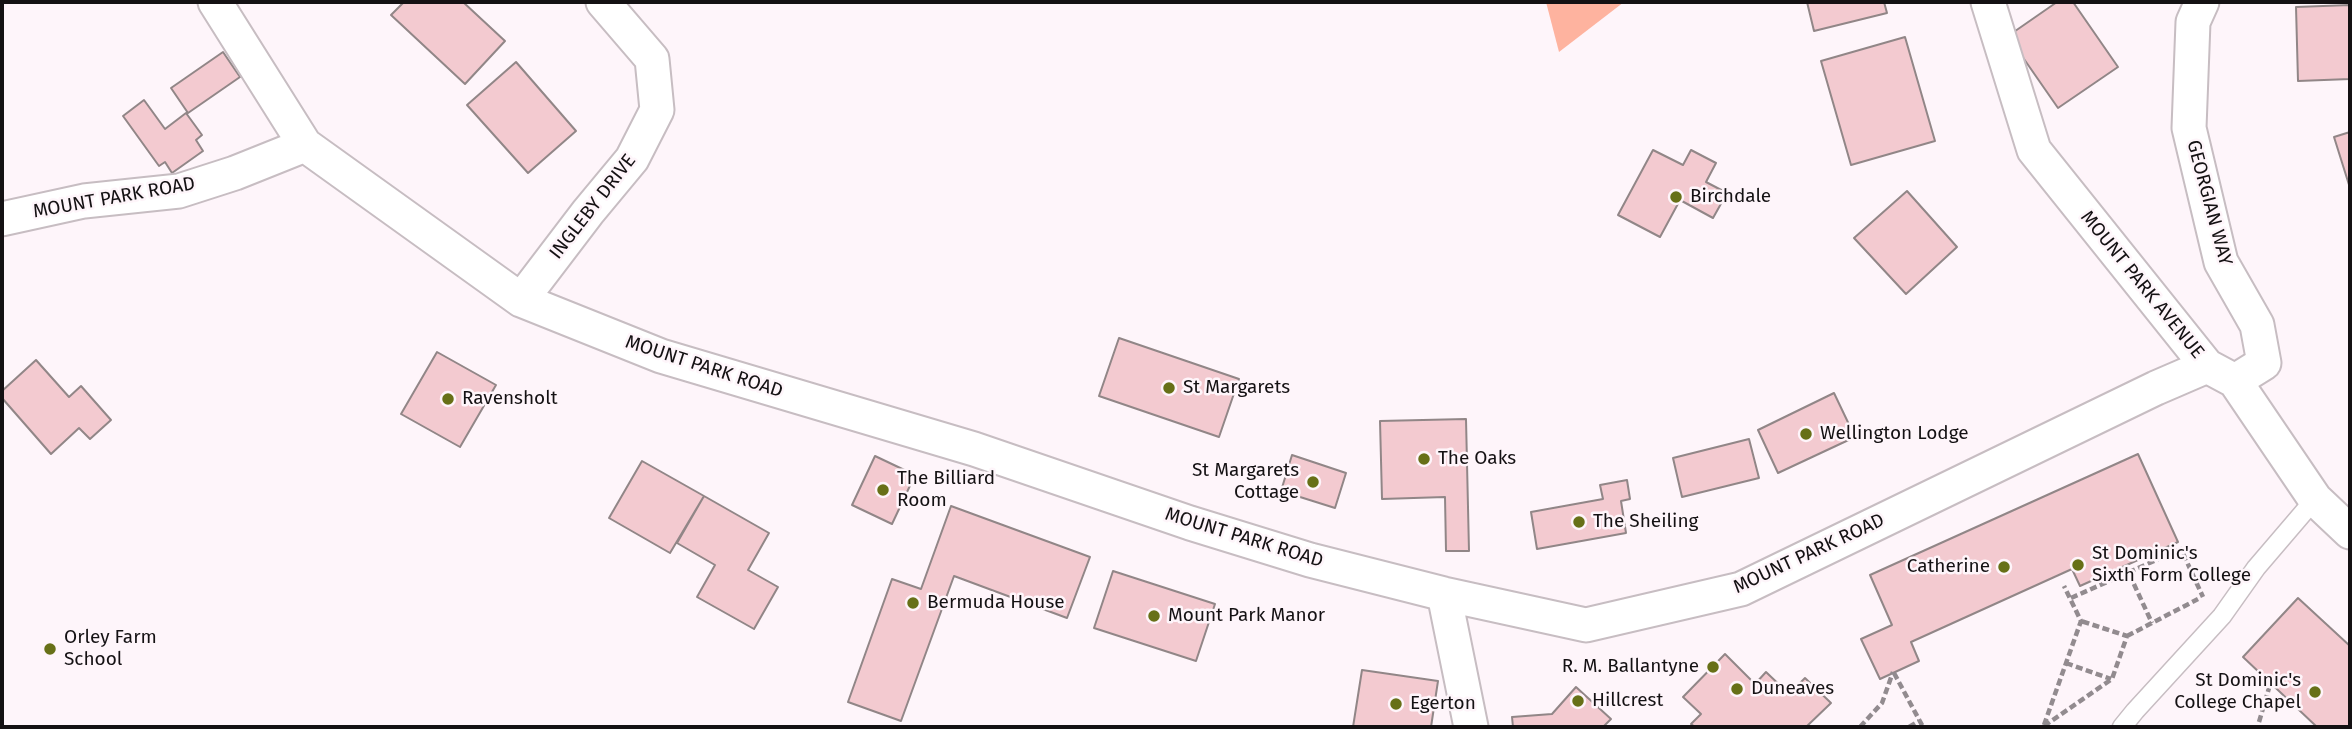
<!DOCTYPE html>
<html>
<head>
<meta charset="utf-8">
<style>
  body { margin:0 }
  #map { position:relative; width:2352px; height:729px; overflow:hidden; background:#fef5fa; font-family:"Fira Sans",sans-serif }
  canvas { display:block }
  .frame { position:absolute; inset:0; border:4px solid #141113; pointer-events:none }
</style>
</head>
<body>
<div id="map">
<canvas width="2352" height="729"></canvas>
<div class="frame"></div>
</div>
<script>
const ctx = document.querySelector('canvas').getContext('2d');
ctx.lineJoin = 'round';
function fillPath(path, color) { ctx.fillStyle = color; ctx.fill(path, 'evenodd'); }
function stroke(path, color, width, dash) { ctx.strokeStyle = color; ctx.lineWidth = width; ctx.lineCap = dash ? 'butt' : 'round'; ctx.setLineDash(dash || []); ctx.stroke(path); }
function label(font, color, halo, rows, align = 'center') {
  ctx.font = font + ' "Fira Sans",sans-serif'; ctx.lineWidth = 5; ctx.setLineDash([]); ctx.textBaseline = 'middle'; ctx.strokeStyle = halo; ctx.fillStyle = color; for (const [text, x, y, turn = 0] of rows) {
    ctx.save(); ctx.translate(x, y); ctx.rotate((+turn || 0) * Math.PI / 180); ctx.textAlign = isNaN(turn) ? turn : align; if (halo) ctx.strokeText(text, 0, 0); ctx.fillText(text, 0, 0); ctx.restore();
  }
}
const forest = new Path2D(`
  M1546 2H1624L1559 52Z`);
const building = new Path2D(`
  M404 2H463L505 41 465 84 391 15Z
  M1807 2H1884L1887 13 1814 31Z
  M2057 2H2073L2118 67 2058 108 2008 36Z
  M2350 5V79L2298 81 2296 7Z
  M1905 37 1935 141 1851 165 1821 61Z
  M223 52 240 77 188 113 171 88Z
  M516 62 576 131 528 173 467 105Z
  M144 100 165 129 186 113 202 135 196 140 203 151 172 173 165 162 159 166 123 116Z
  M2350 132V188L2334 137Z
  M1653 150 1683 165 1691 150 1716 163 1706 182 1727 193 1713 218 1680 200 1660 237 1618 215Z
  M1907 191 1957 247 1906 294 1854 238Z
  M1119 338 1239 379 1219 437 1099 396Z
  M437 352 496 385 460 447 401 414Z
  M36 360 69 397 81 386 111 420 90 439 79 428 51 454 2 398V391Z
  M1834 393 1855 437 1778 473 1758 430Z
  M1466 419 1469 551H1446L1445 497 1382 499 1380 421Z
  M1749 439 1759 478 1682 497 1673 458Z
  M2138 454 2178 542 2080 586 2072 569 1911 642 1919 661 1880 679 1861 639 1892 625 1870 575Z
  M1292 455 1346 473 1335 508 1281 491Z
  M875 456 915 475 892 524 852 505Z
  M642 461 704 496 670 553 609 518Z
  M1627 480 1630 499 1621 501 1626 533 1537 549 1531 512 1603 499 1600 485Z
  M704 496 769 533 748 570 778 587 754 629 697 597 715 565 677 543Z
  M951 506 1090 557 1067 618 954 576 901 721 848 702 892 579 921 589Z
  M1113 571 1215 604 1196 661 1094 628Z
  M2298 598 2350 646V727H2317L2243 657Z
  M1725 654 1755 684 1766 672 1789 694 1805 678 1831 703 1806 727H1695L1691 724 1701 714 1683 697Z
  M1362 670 1438 681 1431 727H1353Z
  M1576 687 1611 719 1603 727H1513L1512 717 1552 714Z`);
const path = new Path2D(`
  M2125 565 2152 623
  M2071 598 2181 549 2203 597
  M2127 636 2198 599
  M2066 663 2111 679
  M1894 673 1923 727
  M2259 722 2269 688
  M2044 725 2081 621 2064 586
  M2044 726 2112 679 2127 636 2081 621
  M1860 727 1882 703 1893 672
  M1909 727 1919 721`);
const service = new Path2D(`
  M2122 727 2135 711 2222 616 2256 568 2315 499`);
const minor = new Path2D(`
  M215 2 305 145 521 300 661 356 974 449 1190 523 1310 560 1444 594 1586 625 1741 589 2156 388 2207 366
  M1988 2 2034 150 2207 366 2235 381 2315 499 2350 532
  M2202 2 2193 22 2189 128 2221 262 2257 325 2264 363 2235 381
  M2 219 84 201 179 191 235 173 305 145
  M521 300 588 212 632 159 657 110 652 59 603 2
  M1444 594 1471 727`);
const markers = [
  [1676,197,7,"#677017"],
  [1169,388,7,"#677017"],
  [448,399,7,"#677017"],
  [1806,434,7,"#677017"],
  [1424,459,7,"#677017"],
  [1313,482,7,"#677017"],
  [883,490,7,"#677017"],
  [1579,522,7,"#677017"],
  [2078,565,7,"#677017"],
  [2004,567,7,"#677017"],
  [913,603,7,"#677017"],
  [1154,616,7,"#677017"],
  [50,649,7,"#677017"],
  [1713,667,7,"#677017"],
  [1737,689,7,"#677017"],
  [2315,692,7,"#677017"],
  [1578,701,7,"#677017"],
  [1396,704,7,"#677017"]
];
const poiNames = [
  ["Birchdale",1690,197],
  ["St Margarets",1183,388],
  ["Ravensholt",462,399],
  ["Wellington Lodge",1820,434],
  ["The Oaks",1438,459],
  ["St Margarets",1299,471,"right"],
  ["Cottage",1299,493,"right"],
  ["The Billiard",897,479],
  ["Room",897,501],
  ["The Sheiling",1593,522],
  ["St Dominic's",2092,554],
  ["Sixth Form College",2092,576],
  ["Catherine",1990,567,"right"],
  ["Bermuda House",927,603],
  ["Mount Park Manor",1168,616],
  ["Orley Farm",64,638],
  ["School",64,660],
  ["R. M. Ballantyne",1699,667,"right"],
  ["St Dominic's",2301,681,"right"],
  ["College Chapel",2301,703,"right"],
  ["Duneaves",1751,689],
  ["Hillcrest",1592,701],
  ["Egerton",1410,704]
];
const streetNames = [
  ["MOUNT PARK ROAD",114,198,-10],
  ["GEORGIAN WAY",2209,203,75],
  ["INGLEBY DRIVE",593,207,-52],
  ["MOUNT PARK AVENUE",2142,285,51],
  ["MOUNT PARK ROAD",704,367,18],
  ["MOUNT PARK ROAD",1244,538,17],
  ["MOUNT PARK ROAD",1809,554,-25]
];
fillPath(forest, '#feb39f');
fillPath(building, '#f3cad0');
stroke(building, '#918687', 2);
stroke(service, '#c7bdc2', 21);
stroke(minor, '#c7bdc2', 37);
stroke(path, '#928b8f', 4.5, [7, 3.5]);
stroke(service, '#fff', 18);
stroke(minor, '#fff', 33);
for (const [x, y, r, color] of markers) { const dot = new Path2D(); dot.arc(x, y, r, 0, 2 * Math.PI); ctx.fillStyle = color; ctx.fill(dot); stroke(dot, '#fef5fa', 2.5); }
label('19px', '#141113', '#fef5fa', poiNames, 'left');
label('19px', '#141113', '#fef5fa', streetNames);
</script>
</body>
</html>
